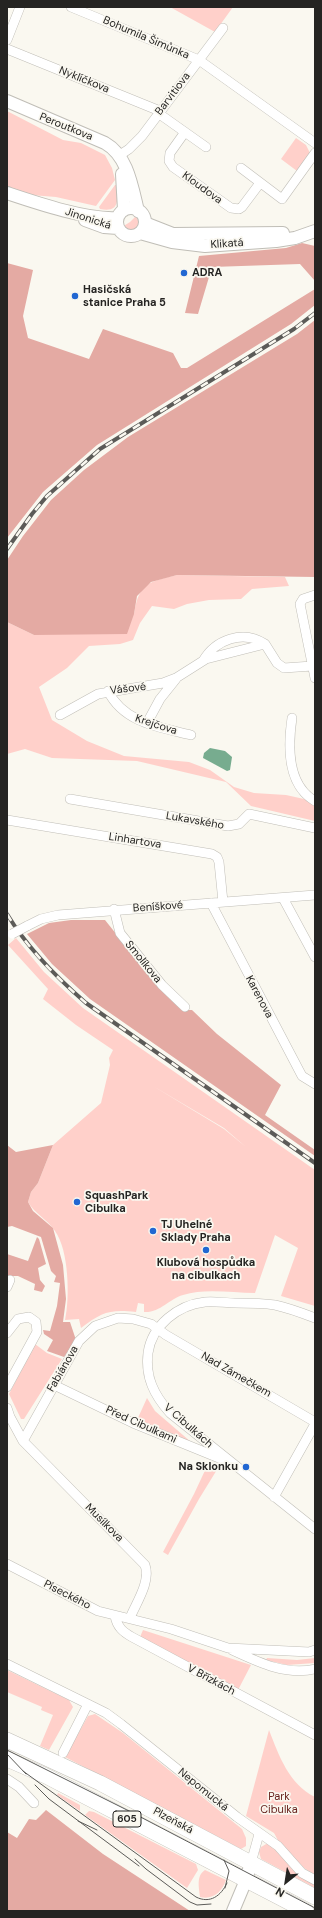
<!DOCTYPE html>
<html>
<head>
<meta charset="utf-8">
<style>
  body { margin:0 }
  #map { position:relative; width:322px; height:1918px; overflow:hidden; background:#faf8f0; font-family:"DM Sans",sans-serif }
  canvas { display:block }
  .frame { position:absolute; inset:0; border:8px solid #252422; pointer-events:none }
  .north { position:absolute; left:266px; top:1862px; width:40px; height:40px; -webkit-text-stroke:3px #faf8f0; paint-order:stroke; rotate:210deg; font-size:11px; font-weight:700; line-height:16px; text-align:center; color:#252422 }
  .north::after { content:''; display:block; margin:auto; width:14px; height:18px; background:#252422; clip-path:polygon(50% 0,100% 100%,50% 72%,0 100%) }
</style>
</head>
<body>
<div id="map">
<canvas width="322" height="1918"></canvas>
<div class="frame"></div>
<div class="north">N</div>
</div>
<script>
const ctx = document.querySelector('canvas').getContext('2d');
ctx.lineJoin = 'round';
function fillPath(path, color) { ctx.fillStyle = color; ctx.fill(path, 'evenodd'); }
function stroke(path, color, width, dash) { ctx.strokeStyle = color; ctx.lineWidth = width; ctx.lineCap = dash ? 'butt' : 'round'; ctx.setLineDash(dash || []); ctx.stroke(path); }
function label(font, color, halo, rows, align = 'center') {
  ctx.font = font + ' "DM Sans",sans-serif'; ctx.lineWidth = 3.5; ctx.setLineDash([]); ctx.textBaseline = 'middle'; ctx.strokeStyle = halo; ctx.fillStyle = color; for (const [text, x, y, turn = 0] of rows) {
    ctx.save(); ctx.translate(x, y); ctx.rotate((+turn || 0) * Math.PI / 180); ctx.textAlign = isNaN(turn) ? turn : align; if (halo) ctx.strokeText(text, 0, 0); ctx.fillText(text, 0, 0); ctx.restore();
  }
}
const green = new Path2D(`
  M170 7H233L215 32Z
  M7 111 63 140 81 143 105 155 112 168 115 180 96 206 56 197 31 195 7 189Z
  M296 138 306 145 310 153 297 171 281 159Z
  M115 185H117C118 200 120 213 100 209L99 207Z
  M136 216 139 223 137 228 132 232 126 231 122 227 130 222Z
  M177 575 285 577 289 586 252 589 241 599 209 600 187 604 174 609 152 606 140 623 133 640 120 644 89 646 67 668 39 687 52 720 87 741 124 756 189 762 210 770 234 787 254 793 286 795 313 801 315 803V821L251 806 226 782 137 761 52 758 25 749 7 754V622L34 635 134 614C139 582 149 582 177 575Z
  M16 938 44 972 83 1008 315 1170V1306L281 1296 298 1248 275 1235 255 1293C232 1293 205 1288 183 1295 169 1299 160 1313 144 1312V1304L138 1303 136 1312C110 1309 102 1312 81 1328L79 1319 65 1320C70 1298 69 1250 55 1231 47 1219 35 1214 28 1202L31 1192 38 1183 53 1145 101 1103 110 1065 109 1058 113 1050 76 1025 43 999 48 989 8 945ZM153 1086 224 1128 246 1147 224 1129Z
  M35 1344 47 1353 62 1359 24 1419H21L9 1394Z
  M147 1398 155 1411 198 1448 137 1420Z
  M208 1464 218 1468 199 1499 168 1555 163 1552 194 1494Z
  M143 1630 251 1665 238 1690 140 1637Z
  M267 1658 297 1660 315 1658V1663L287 1665 266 1660Z
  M7 1670 69 1700 73 1707 49 1750 40 1746 53 1715 41 1710 42 1707 7 1692Z
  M95 1714 123 1733 242 1829 246 1838V1846L241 1849 65 1757 88 1716Z
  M269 1730C279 1756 289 1784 315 1797V1875L304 1868 280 1844 274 1833 246 1816Z
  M58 1793 80 1805V1811L57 1795Z
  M89 1811 94 1812 196 1864 198 1870 187 1888 85 1815Z
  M268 1843 276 1849 292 1869 315 1883V1888L261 1859 259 1852 261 1847Z
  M205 1870 226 1880C222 1892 213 1900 200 1897 199 1887 196 1876 205 1870Z`);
const forest = new Path2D(`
  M302 243 315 246V281L300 264 212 267 198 314 185 313 199 256 286 248Z
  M7 263 33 270 23 316 28 338 89 359 103 329 173 353 181 368H187L315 289V305L291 324 97 445 43 492 7 538Z
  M315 320V577L177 575 151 582 137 596 134 614 127 634 34 635 7 622V560L23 536 51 500 84 470 128 437 297 334Z
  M71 920H105L157 985 183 1010H192L217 1034 281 1085 265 1115 315 1150V1156L90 999 52 964 27 934 49 923Z
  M7 1145 16 1152 53 1145 38 1183 31 1192 28 1202 33 1211 53 1228 63 1265 66 1299 63 1322H70L76 1340 64 1357 47 1351 53 1340 44 1334 43 1330 50 1331 57 1306 60 1283 54 1282 56 1276 51 1271 41 1237 12 1226 7 1227Z
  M37 1237 39 1239 46 1264 38 1268 40 1280 45 1286 42 1292 34 1290 35 1284 18 1276H7V1254L28 1261Z
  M46 1810 103 1854 190 1911H7V1832L17 1838 29 1819 36 1820Z`);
const water = new Path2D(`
  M210 748 225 751 232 757 230 770 227 771 203 758 204 753Z`);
const minor = new Path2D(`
  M71 7 199 60 315 143
  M7 40 20 7
  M7 49 160 111
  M158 113 206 147
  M185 132 170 153 169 161 173 167 231 208 239 209 242 207 260 183
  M120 155 129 149 142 136 223 28
  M241 168 282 199 315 153
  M315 595 303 599 300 604 315 678
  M203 661C215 640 243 629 265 644
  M108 691C124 723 159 727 191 735
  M60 715 98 694 163 683 176 678 206 659 265 644 277 663 284 668 312 666
  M292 718C288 745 287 785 315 801
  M147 723 160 699 176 679
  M70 799 228 826 239 824 249 814 315 828
  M7 820 212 854 217 857 219 862 223 902
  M283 898 315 957
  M211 903 302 1076 315 1084
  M114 909 120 933 162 985 185 1007
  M27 926 41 919 58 915 315 895
  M7 1287 10 1280
  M315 1318C302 1313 289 1308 275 1305 262 1303 248 1303 235 1303 225 1303 215 1301 205 1302 178 1305 152 1325 148 1353 145 1377 154 1395 170 1413L315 1529
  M54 1385 133 1423 224 1460
  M7 1387 37 1332 36 1322 29 1317 18 1319 7 1333
  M7 1408 10 1417 23 1441 145 1565C151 1582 136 1603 130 1618
  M23 1441 79 1341 95 1326 118 1318 133 1319 151 1324 166 1335 315 1422
  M274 1497 315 1424
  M7 1564 98 1611 171 1629 228 1648 309 1652 315 1650
  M115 1616C117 1627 123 1632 132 1637L315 1735
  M232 1650C258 1662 286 1676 315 1669
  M7 1664 106 1713 121 1724 237 1817 278 1846 302 1873 315 1880
  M63 1753 88 1704
  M7 1779 19 1787 34 1803
  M251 1863 259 1834`);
const tertiary = new Path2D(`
  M7 101 105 143C128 156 132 187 138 211
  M122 174 124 210
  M7 193C37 203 87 220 117 218
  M117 222a14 14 0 1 1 28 0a14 14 0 1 1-28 0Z
  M85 220 104 227 118 228
  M145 223 173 234 283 233
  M140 233 172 242 205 246 276 241 295 238 315 231
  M233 1911 246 1880 251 1863`);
const primary = new Path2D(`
  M7 1740 100 1783 315 1897
  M7 1759 46 1776 306 1911`);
const tram = new Path2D(`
  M7 1750 129 1811 315 1908
  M7 1754 26 1774
  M23 1771 196 1897C210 1904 221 1896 227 1883
  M35 1785 49 1799 139 1866
  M78 1821 97 1830
  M135 1859 146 1869 190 1902 197 1905 211 1904
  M224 1860 229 1871 225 1888`);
const rail = new Path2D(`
  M7 549 32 514 47 496 100 449 294 329 315 313
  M7 914C28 949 56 977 86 1003L315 1163`);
const minorBridge = new Path2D(`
  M12 934 27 926`);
const markers = [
  [184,273,4,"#2167d2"],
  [75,296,4,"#2167d2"],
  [77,1202,4,"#2167d2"],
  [153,1231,4,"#2167d2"],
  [206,1250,4,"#2167d2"],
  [246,1467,4,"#2167d2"]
];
const shields = [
  [127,1819,28]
];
const shieldNames = [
  ["605",127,1819]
];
const streetNames = [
  ["Bohumila Šimůnka",146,38,23],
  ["Nyklíčkova",84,80,22],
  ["Barvitiova",173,94,-53],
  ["Peroutkova",66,127,22],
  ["Kloudova",202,188,36],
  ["Jinonická",88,219,18],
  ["Klikatá",227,244,-4],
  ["Vášové",128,689,-7],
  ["Krejčova",156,725,18],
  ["Lukavského",195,821,10],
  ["Linhartova",135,841,9],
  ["Beníškové",158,907,-4],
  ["Smolíkova",143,962,51],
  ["Karenova",259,997,62],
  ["Fabiánova",63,1369,-60],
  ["Nad Zámečkem",236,1375,30],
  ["Před Cibulkami",141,1425,24],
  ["V Cibulkách",188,1426,41],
  ["Musílkova",104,1523,45],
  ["Píseckého",67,1595,27],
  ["V Břízkách",211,1680,28],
  ["Nepomucká",203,1790,39],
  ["Plzeňská",173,1821,28]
];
const poiNames = [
  ["ADRA",192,273],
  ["Hasičská",83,290],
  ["stanice Praha 5",83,303],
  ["SquashPark",85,1196],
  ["Cibulka",85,1209],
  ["TJ Uhelné",161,1225],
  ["Sklady Praha",161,1238],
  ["Klubová hospůdka",206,1263,"center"],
  ["na cibulkach",206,1276,"center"],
  ["Na Sklonku",238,1467,"right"]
];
const parkNames = [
  ["Park",279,1797],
  ["Cibulka",279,1810]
];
fillPath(green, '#ffd0ca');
fillPath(forest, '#e4aaa3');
fillPath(water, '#77ac8f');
stroke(minor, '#c0beb7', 10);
stroke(tertiary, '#c0beb7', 14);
stroke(primary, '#c0beb7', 16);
stroke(minor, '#fff', 9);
stroke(tertiary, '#fff', 12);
stroke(primary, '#fff', 15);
stroke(tram, '#5c5b58', 1);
stroke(rail, '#5c5b58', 4);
stroke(rail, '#faf8f0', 2.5, [8]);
stroke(minorBridge, '#c0beb7', 10, []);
stroke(minorBridge, '#fff', 9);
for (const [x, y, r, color] of markers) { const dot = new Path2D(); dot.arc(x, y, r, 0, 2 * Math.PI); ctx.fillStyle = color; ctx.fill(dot); stroke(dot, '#faf8f0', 1.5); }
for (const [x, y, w] of shields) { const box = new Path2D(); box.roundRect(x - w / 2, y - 8, w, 16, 3); ctx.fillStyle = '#faf8f0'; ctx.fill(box); stroke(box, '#252422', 1); }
label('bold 10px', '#252422', null, shieldNames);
label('11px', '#252422', '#faf8f0', streetNames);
label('bold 11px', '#252422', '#faf8f0', poiNames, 'left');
label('11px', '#69241f', '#faf8f0', parkNames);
</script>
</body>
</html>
